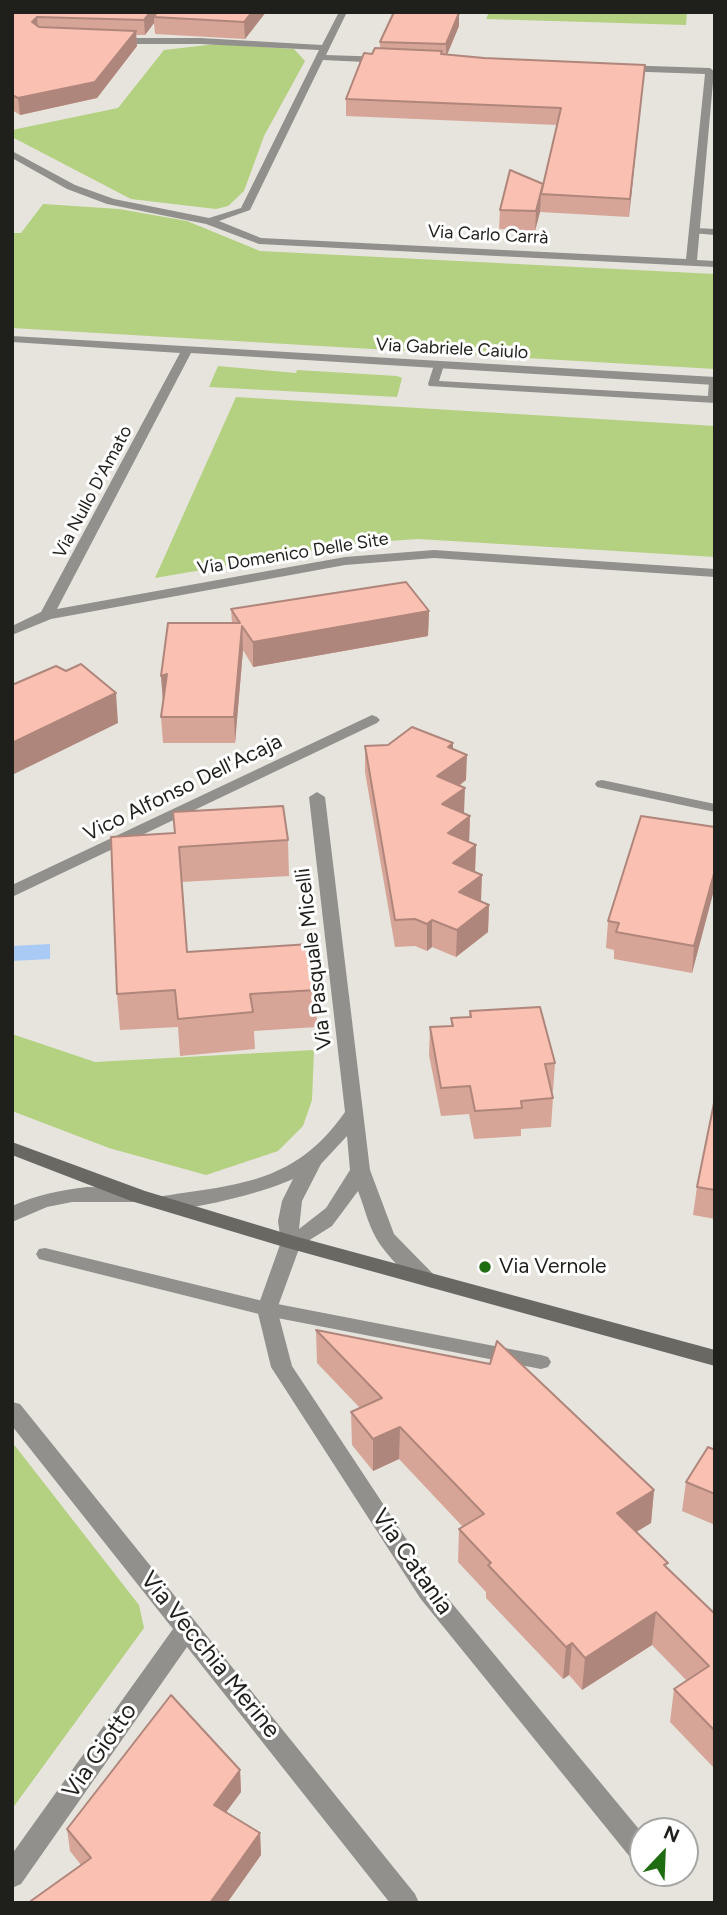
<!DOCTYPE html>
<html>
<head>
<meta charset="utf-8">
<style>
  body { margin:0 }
  #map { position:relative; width:727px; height:1915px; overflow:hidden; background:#e6e4dc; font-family:Figtree,sans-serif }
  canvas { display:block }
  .frame { position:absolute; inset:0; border:14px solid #1f1f1c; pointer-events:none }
  .north { position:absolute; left:629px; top:1817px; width:70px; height:70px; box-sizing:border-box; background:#fff; border:2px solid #a5a5a4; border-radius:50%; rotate:23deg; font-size:19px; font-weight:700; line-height:28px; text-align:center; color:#1f1f1c }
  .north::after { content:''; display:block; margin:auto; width:24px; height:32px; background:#1e6d11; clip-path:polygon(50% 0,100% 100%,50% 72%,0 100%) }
</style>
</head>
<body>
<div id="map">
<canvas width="727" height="1915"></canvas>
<div class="frame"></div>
<div class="north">N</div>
</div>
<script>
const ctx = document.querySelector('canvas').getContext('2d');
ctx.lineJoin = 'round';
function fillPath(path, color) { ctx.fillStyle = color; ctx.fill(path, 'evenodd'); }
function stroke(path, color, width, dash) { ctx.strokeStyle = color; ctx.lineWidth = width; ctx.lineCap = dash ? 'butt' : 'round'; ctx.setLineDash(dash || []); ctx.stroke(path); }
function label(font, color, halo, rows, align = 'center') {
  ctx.font = font + ' Figtree,sans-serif'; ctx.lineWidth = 6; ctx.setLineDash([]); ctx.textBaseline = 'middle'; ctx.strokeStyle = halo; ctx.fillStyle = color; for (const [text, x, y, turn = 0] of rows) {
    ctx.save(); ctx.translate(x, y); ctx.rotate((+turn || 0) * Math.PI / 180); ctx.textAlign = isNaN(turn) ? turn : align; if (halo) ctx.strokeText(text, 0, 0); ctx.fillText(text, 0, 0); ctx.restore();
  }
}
const green = new Path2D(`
  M489 12H687L686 25 486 19Z
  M216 44 294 49 305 61 264 136 244 191 228 206 216 209 131 199 12 137V130L118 108 164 50Z
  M43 204 119 209 187 221 260 251 715 274V369L12 328V233H21Z
  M218 366 296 373 297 370 397 376 402 378 397 397 209 387Z
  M236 397 715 426V557L418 539 359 543 155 578Z
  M12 1034 95 1062 314 1050 312 1100 303 1126 278 1151 206 1175 109 1148 12 1111Z
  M12 1442 139 1605 144 1628 12 1809Z`);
const water = new Path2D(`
  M50 944V959L12 961V946Z`);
const lane = new Path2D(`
  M695 228 715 229V235L692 233 690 231Z
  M439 362 444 365 439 381 708 396 709 381 714 378 715 403 429 386 428 384 434 365Z
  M602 780 715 804V812L597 787 595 784 597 781Z
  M45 1248 267 1302 541 1355 548 1357 551 1362 548 1367 541 1369 267 1316 39 1259 36 1254 39 1249Z`);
const street = new Path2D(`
  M339 12H347L326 55 386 57 390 60 386 63 323 60 250 210 219 221 261 238 686 259 705 74 620 71 616 68 620 65 710 68 714 71 697 260 715 261V267L259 244 206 224 107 204 67 189 12 158V151L75 185 114 199 209 218 241 208 319 50 200 44H114L110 41 114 38H200L322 45Z
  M12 336 715 377V385L191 353 57 609 345 557 434 550 715 569V577L434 558 345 565 51 619 12 635V626L41 612 180 353 12 342Z
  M372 715 377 717 380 720 377 723 12 897V885Z
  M317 792 325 797 370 1170 394 1234 441 1282 438 1287C419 1293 385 1254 376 1238 368 1224 364 1206 358 1191L332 1226 300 1246 277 1309 292 1366 436 1584 643 1834V1859L639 1861 630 1857 420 1598 271 1367 257 1309 281 1242 278 1221 282 1201 293 1179C268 1191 181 1215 156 1208L153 1203 156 1198 163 1196C242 1184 296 1182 345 1112L309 797ZM347 1136 350 1170 326 1208 299 1229 302 1201 321 1164Z
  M87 1187 134 1188 141 1190 144 1195 141 1200 134 1202H72L47 1207 12 1222V1206C36 1195 61 1190 87 1187Z
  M12 1402 20 1404 415 1894 419 1903H390L187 1647 21 1884 12 1888V1854L173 1629 12 1426Z`);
const secondary = new Path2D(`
  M12 1142 145 1191 294 1236 715 1350V1366L284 1247 131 1201 12 1155Z`);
const wall = new Path2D(`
  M12 12H266L245 39 155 34 154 23 145 35H136L137 46 97 98 20 115 12 110Z
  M459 13V26L447 55 643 81 629 217 540 212 535 231 499 229 500 210 543 184 557 125 346 116V99L372 54 380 49V42Z
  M231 609 429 611 428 636 253 667 243 650 235 743H163L161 717 163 701 161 676 232 623Z
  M453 743V749L466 780 459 786 464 814 470 816 469 842 476 845 475 872 481 901 489 905 488 932 456 957 432 947 427 951 415 946 395 947 365 772V746Z
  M715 827V886L692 973 614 959V950L606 948 608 921Z
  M111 837 288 840 289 876 181 882 187 952 316 990 317 1027 254 1031 255 1049 180 1056 178 1027 120 1030 117 994Z
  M470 1011 555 1063 553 1091H551L553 1098 551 1127 521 1129V1136L474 1139 469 1114 441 1116 429 1055 430 1027 451 1026V1018L469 1017Z
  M715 1098V1219L693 1215 697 1187Z
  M316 1330 654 1490 651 1523 636 1532 667 1568 715 1614V1769L670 1722 674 1689 687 1681 652 1645 582 1690 569 1675 563 1679 486 1598V1592L458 1562 459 1529 463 1527 399 1459 373 1471 352 1445 351 1412 360 1408 317 1363Z
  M715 1450V1525L682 1511 686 1482Z
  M240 1770 241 1792 226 1812 260 1833 261 1855 227 1903H28L81 1865 70 1851 67 1829Z`);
const shadedWall = new Path2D(`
  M150 12H157L154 17V23L145 35 144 20Z
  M252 12H266L245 39 244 22Z
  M459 13V26L446 57V44Z
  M37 17 38 32 32 22Z
  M136 31 137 46 97 98 20 115 18 98Z
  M645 65 643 81 629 217 630 199Z
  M541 194 540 212 535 231 536 211Z
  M429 611 428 636 253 667V642Z
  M242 626 243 650 235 743 234 717Z
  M167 674 163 701 161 676Z
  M116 693 118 723 12 775V743Z
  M453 743V765L467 755 466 780 436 802 437 776 448 747Z
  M465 788 464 814 442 804Z
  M470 816 469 843 448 833Z
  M476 845 475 872 453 863Z
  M715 870V886L692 973 694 946Z
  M482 875 481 902 459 892Z
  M489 905 488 932 456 957 457 930Z
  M432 920V947L427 951V924Z
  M400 1427 399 1459 373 1471V1439Z
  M654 1490 651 1523 613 1546 617 1513Z
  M656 1612 652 1645 582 1690 585 1658Z
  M572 1643 569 1675 563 1679 566 1647Z
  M240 1770 241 1792 216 1826 214 1805Z
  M260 1833 261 1855 227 1903H210Z`);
const building = new Path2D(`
  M12 12H150L144 20 37 17 32 22 39 27 136 31 95 82 18 98 12 95Z
  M157 12H252L244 22 154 17Z
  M394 12H442L459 13 446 44 380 42Z
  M375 48 442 51 441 54 484 58 645 65 630 199 541 194 561 108 346 99 364 53 372 54Z
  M510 170 543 184 536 211 500 210Z
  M406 582 429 611 253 642 242 626 234 717H161L167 674 161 676 168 623H240L231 609Z
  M81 664 116 693 12 743V685L56 666 66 671Z
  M412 727 453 743 448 747 467 755 437 776 465 788 442 804 470 816 448 833 476 845 453 863 482 875 459 892 489 905 457 930 432 920 427 924 415 919 395 920 365 746 388 745Z
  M283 806 288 840 179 847 187 952 310 944 316 990 250 994 253 1012 178 1019 175 990 117 994 111 837 175 833 173 812Z
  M641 816 715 827V870L694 946 616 932 619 923 608 921Z
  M540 1007 555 1063 545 1064 553 1098 521 1101 522 1108 475 1111 470 1086 441 1088 430 1027 453 1026 451 1018 471 1017 470 1011Z
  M715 1098V1190L697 1187Z
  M316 1330 490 1364 497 1341 654 1490 617 1513 668 1563 664 1565 715 1614V1731L674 1689 709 1666 656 1612 585 1658 572 1643 566 1647 488 1565 491 1563 459 1529 484 1514 400 1427 373 1439 351 1412 382 1398Z
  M708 1447 715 1450V1494L686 1482Z
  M171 1695 240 1770 214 1805 260 1833 210 1903H28L91 1858 67 1829Z`);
const markers = [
  [485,1267,7,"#1e6d11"]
];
const farStreetnames = [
  ["Via Carlo Carrà",488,235,3],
  ["Via Gabriele Caiulo",452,349,3],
  ["Via Nullo D'Amato",93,492,-62],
  ["Via Domenico Delle Site",293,554,-9]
];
const streetNames = [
  ["Vico Alfonso Dell'Acaja",183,788,-26],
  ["Via Pasquale Micelli",314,959,-97]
];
const poiNames = [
  ["Via Vernole",499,1267]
];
const nearStreetnames = [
  ["Via Catania",412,1562,55],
  ["Via Vecchia Merine",210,1655,51],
  ["Via Giotto",100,1751,-55]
];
fillPath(green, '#b4d081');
fillPath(water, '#a8caf5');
fillPath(lane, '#91908d');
fillPath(street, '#91908d');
fillPath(secondary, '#6a6863');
fillPath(wall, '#d7a598');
fillPath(shadedWall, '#af867c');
fillPath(building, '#fac0b1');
stroke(building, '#af867c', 2);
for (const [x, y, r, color] of markers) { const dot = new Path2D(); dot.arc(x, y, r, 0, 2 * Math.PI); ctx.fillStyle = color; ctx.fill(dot); stroke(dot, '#fff', 2.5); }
label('18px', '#1f1f1c', '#fff', farStreetnames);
label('21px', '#1f1f1c', '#fff', streetNames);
label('21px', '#1f1f1c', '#fff', poiNames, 'left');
label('24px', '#1f1f1c', '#fff', nearStreetnames);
</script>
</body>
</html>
